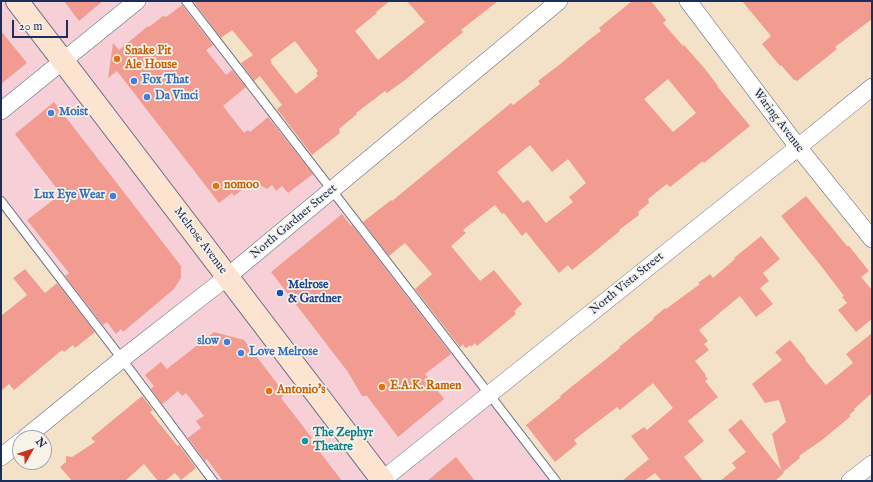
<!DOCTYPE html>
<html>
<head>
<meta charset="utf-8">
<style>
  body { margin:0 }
  #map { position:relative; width:873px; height:482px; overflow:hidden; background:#f4e2c8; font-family:"IM FELL English",serif }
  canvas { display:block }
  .frame { position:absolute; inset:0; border:2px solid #1b2f5e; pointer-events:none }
  .north { position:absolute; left:12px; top:430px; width:40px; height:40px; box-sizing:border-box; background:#f7f3e8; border:1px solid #9fa5b1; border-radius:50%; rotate:51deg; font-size:11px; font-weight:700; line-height:16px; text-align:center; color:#1b2f5e }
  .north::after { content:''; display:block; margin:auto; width:14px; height:18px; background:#c8321e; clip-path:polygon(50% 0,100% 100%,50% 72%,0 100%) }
  .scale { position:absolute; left:12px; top:20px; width:56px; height:18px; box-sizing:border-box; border:2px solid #1b2f5e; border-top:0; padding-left:5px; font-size:12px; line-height:14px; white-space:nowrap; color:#1b2f5e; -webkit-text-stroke:3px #f7f3e8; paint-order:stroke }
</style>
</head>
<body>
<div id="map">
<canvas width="873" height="482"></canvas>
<div class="frame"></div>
<div class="north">N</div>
<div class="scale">20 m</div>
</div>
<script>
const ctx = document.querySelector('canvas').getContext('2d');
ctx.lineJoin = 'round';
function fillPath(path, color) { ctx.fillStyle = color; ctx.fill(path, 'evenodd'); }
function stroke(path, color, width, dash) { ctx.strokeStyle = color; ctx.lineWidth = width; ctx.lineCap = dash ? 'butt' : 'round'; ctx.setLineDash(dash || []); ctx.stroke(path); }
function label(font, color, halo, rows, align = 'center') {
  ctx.font = font + ' "IM FELL English",serif'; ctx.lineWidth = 3.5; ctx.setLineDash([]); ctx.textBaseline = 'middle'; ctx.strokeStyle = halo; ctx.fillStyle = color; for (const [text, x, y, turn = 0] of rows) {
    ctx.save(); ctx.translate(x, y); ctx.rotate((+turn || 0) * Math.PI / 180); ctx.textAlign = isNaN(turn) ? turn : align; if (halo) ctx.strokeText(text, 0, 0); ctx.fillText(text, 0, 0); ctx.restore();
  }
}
const built = new Path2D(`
  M1 1H191L562 481H215L1 202Z`);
const building = new Path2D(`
  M64 1H103L79 21Z
  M193 1H390L376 12 377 13 355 31 378 60 425 22 407 1H498L461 30 463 32 405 80 387 93 385 91 356 113 357 114 339 129 340 131 339 132 340 133 312 155 277 109 282 105 260 76 254 81 241 63 253 55 232 30 221 38ZM295 41 318 71 316 73 318 76 296 94 271 63 272 62 270 60Z
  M632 1H651L666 20 663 23 683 46 684 45 705 69 718 86H717L750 126 704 163 703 161 670 187 667 184 648 199 649 203 638 212 639 215 619 230 620 231 572 270 568 265 559 273 526 232 522 236 504 213 502 214 495 205 463 230 466 233 451 246 480 281 494 270 522 304 514 311 516 314 477 346 475 343 471 347 470 345 467 348 466 347 465 348 463 344 460 347 415 289 432 274 405 243 389 256 363 222 391 200 392 201 511 103 513 105 540 84 538 81 559 65 590 39 601 31 599 28ZM668 79 696 113 673 132 644 99ZM530 145 552 172 568 159 586 183 569 197 573 202 546 223 528 200 523 203 522 202 497 172Z
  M742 1H872V19L835 47 837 49 797 81 795 80H794L781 65 780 66 762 44 771 36Z
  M182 5 213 45 206 50 226 75 232 70 246 87 223 106 244 133 248 130 250 132 268 117 313 174 288 193 282 186 276 191 272 185 267 189 253 181 234 196 232 193 219 203 154 119 117 71 108 78 113 43 119 50 148 26 149 27 163 16 166 17Z
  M1 31 27 63 1 84Z
  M54 102 181 266V278L174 289 123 332 121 329 116 334 107 322 103 325 65 276 69 273 27 220 61 194 15 134Z
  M806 196 847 246H849L869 271 861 277 872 290V319L856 332 838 310 847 303 842 297 844 296 821 266 781 216Z
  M342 214 351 226 352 225 451 354 425 374 444 399 398 437 367 396H362L348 372 271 272Z
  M761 236 780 259 763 273 769 281 760 288 773 304 756 317 740 296 699 330 708 341 704 344 709 350 695 361 706 375 705 376 708 379 705 381 718 397 688 421 704 441 684 457 703 481H662L655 473 644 481H622L649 459 631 436 644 427 647 430 673 408 653 383 620 410 617 407 574 440 577 444 555 462 526 425 561 397 560 396 620 348 619 347 654 319 653 318 665 308 666 309 700 284 698 283 710 274 713 278 735 259 734 258Z
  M25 269 45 293 57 283 95 332 75 348 73 345 64 352 62 350 14 390 9 384 1 391V316L27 295 13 278Z
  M214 332 244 340 285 394 281 398 312 438 310 439 342 481H223L207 459 205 461 188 438 201 428 196 421 204 416 186 393 182 396 178 391 162 404 151 389 154 386 145 375 161 362 167 369Z
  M872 333V393L854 409 855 410 849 415 851 416 822 440 799 456 800 458 783 472 784 473 775 481H720L736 468 732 463 746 452 728 430 741 419 781 470 772 434 786 422 779 400 765 403 752 384 782 360 775 352 790 340 806 359 805 360 826 385 853 363 846 354Z
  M142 396 153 410 150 412 176 444 178 446 179 445 196 468 181 480 175 473 165 481H158L144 464 125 481H72L60 467 66 462V456L72 457 95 442 91 438Z
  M456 457 475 481H427Z`);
const service = new Path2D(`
  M186 1 556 481
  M1 201 122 359 213 481`);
const minor = new Path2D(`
  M688 1 798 147 872 239
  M1 111 137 1
  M25 438 122 359 227 277 559 1
  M1 457 20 442
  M381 481 786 157 872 87
  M850 481 872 464`);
const secondary = new Path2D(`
  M17 1 63 61 383 481`);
const markers = [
  [117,59,4,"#e8710a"],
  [134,81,4,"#3f7fe0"],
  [147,97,4,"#3f7fe0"],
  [51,113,4,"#3f7fe0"],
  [216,186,4,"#e8710a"],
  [113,196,4,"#3f7fe0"],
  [280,293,4,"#1a4fb4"],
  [227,342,4,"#3f7fe0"],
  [241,353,4,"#3f7fe0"],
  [382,387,4,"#e8710a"],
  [269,391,4,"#e8710a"],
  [305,441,4,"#0f9aa8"]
];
const foodNames = [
  ["Snake Pit",125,52],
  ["Ale House",125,66],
  ["nomoo",224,186],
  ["E.A.K. Ramen",390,387],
  ["Antonio's",277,391]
];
const shopNames = [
  ["Fox That",142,81],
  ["Da Vinci",155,97],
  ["Moist",59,113],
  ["Lux Eye Wear",105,196,"right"],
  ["slow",219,342,"right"],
  ["Love Melrose",249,353]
];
const streetNames = [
  ["Waring Avenue",778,121,53],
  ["North Gardner Street",294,222,-40],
  ["Melrose Avenue",200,241,53],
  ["North Vista Street",627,284,-39]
];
const transitNames = [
  ["Melrose",288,286],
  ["& Gardner",288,300]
];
const cultureNames = [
  ["The Zephyr",313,434],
  ["Theatre",313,448]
];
fillPath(built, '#f6cfd7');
fillPath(building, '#f29b91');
stroke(service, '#676e83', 10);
stroke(minor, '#676e83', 18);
stroke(secondary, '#676e83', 24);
stroke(service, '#fff', 8);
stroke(minor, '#fff', 17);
stroke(secondary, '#fde4d1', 22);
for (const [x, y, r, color] of markers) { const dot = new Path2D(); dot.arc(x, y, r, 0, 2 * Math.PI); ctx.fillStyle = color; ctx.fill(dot); stroke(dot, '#f7f3e8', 1.5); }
label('bold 12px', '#c56008', '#f7f3e8', foodNames, 'left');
label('bold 12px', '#366cbe', '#f7f3e8', shopNames, 'left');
label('12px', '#1b2f5e', '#f7f3e8', streetNames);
label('bold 12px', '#164399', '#f7f3e8', transitNames, 'left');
label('bold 12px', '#0d838f', '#f7f3e8', cultureNames, 'left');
</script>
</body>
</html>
